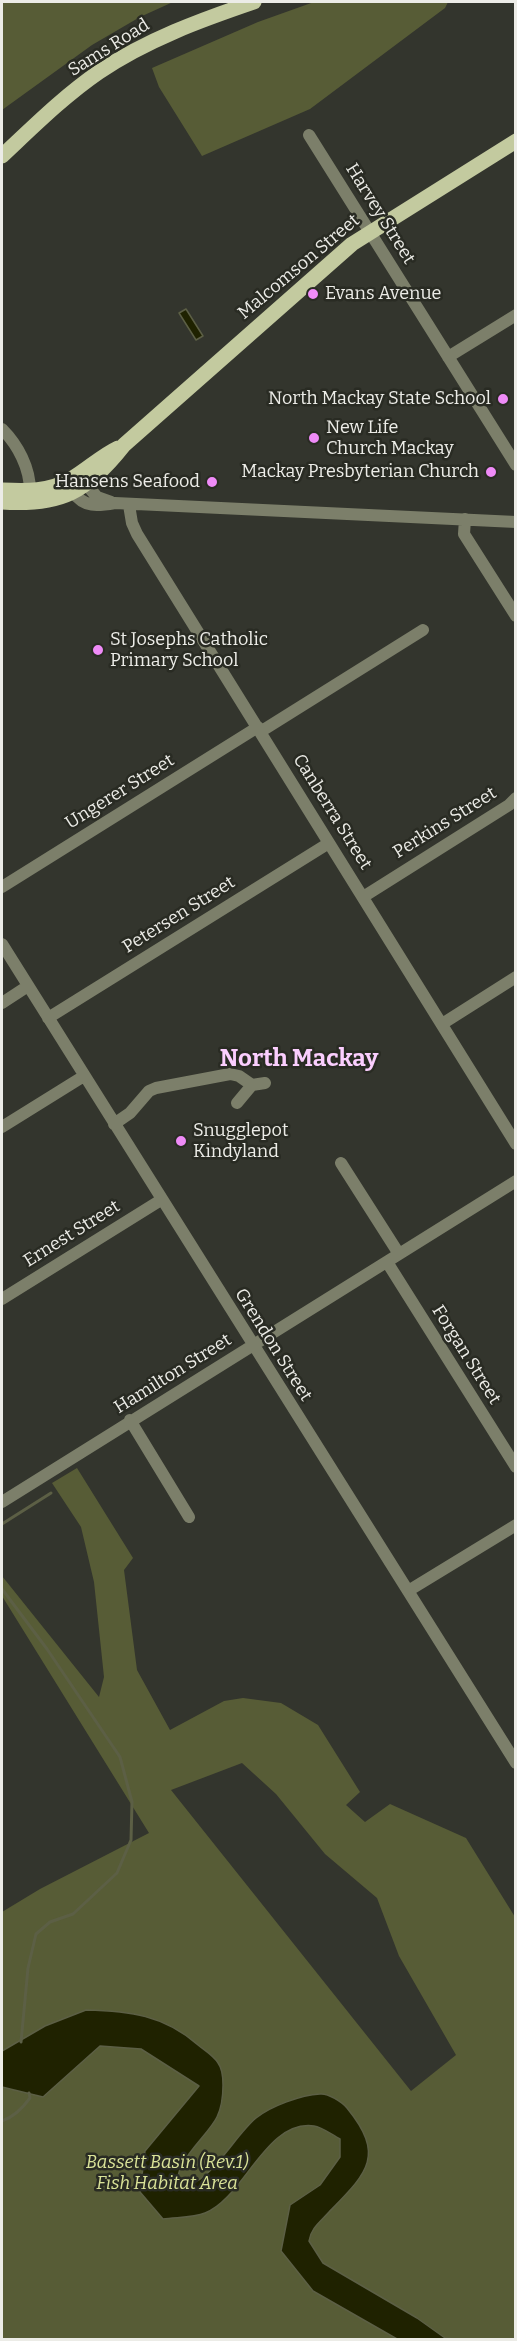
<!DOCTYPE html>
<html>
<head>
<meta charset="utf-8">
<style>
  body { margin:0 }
  #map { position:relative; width:517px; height:2341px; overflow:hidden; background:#33352d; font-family:Bitter,serif }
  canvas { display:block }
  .frame { position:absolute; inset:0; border:3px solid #ecece7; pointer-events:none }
</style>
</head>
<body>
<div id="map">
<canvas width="517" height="2341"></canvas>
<div class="frame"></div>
</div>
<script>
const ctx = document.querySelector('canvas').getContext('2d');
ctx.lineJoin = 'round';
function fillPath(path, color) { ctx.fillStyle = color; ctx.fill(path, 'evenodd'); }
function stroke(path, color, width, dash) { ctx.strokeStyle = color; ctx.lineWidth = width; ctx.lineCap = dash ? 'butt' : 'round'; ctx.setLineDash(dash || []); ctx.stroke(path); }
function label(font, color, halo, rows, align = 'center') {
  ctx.font = font + ' Bitter,serif'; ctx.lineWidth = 5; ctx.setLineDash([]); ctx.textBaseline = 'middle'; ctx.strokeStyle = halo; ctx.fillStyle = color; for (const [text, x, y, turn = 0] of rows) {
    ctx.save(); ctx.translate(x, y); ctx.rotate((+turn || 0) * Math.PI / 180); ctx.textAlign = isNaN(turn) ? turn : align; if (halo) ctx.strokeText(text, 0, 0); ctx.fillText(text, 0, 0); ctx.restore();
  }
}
const green = new Path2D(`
  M2 2H173L140 17 92 45 2 110Z
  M314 2H448L445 8 310 109 202 156 159 87 152 68 258 22Z
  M77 1468 133 1558 124 1570 137 1670 170 1730 224 1701 243 1698 281 1703 318 1725 360 1792 346 1805 365 1822 390 1804 466 1838 515 1917V2339H2V1912L40 1889 149 1833 2 1596V1576L99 1697 104 1677 94 1582 81 1527 52 1483ZM242 1763 276 1794 325 1854 377 1898 399 1956 456 2055 411 2091 171 1790Z`);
const water = new Path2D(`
  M186 309 203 336 196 340 179 313Z
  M86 2010C129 2011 164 2015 198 2045 204 2050 214 2056 218 2063 222 2068 223 2079 223 2085 223 2096 222 2107 217 2117 208 2136 170 2165 179 2187 210 2186 233 2137 256 2118 271 2106 301 2095 320 2094 328 2093 342 2102 347 2108 386 2156 367 2173 329 2212 320 2222 311 2228 309 2241L323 2263 417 2318 445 2338 458 2339H397L313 2291 281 2251 290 2205 320 2185 340 2157V2139C332 2135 322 2127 314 2126 266 2119 244 2198 205 2213 193 2218 176 2217 163 2219L140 2192 145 2151 199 2086 141 2049 100 2046 43 2097 2 2087V2051L45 2026Z`);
const stream = new Path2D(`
  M2 1524 51 1493
  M2 1589 47 1649 120 1757 132 1802 131 1840 117 1873 73 1914 50 1922 36 1934 28 1968 21 2042
  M2 2121C14 2117 22 2109 30 2098L29 2093`);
const minor = new Path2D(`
  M309 135 516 465
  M448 357 516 315
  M2 429C18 445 30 468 30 491
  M86 484 97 497 111 502
  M73 492C84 508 98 506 115 503L516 522
  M129 505 132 523 137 534 516 1144
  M465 519 464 534 516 616
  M260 732 423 630
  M2 887 258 727
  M363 897 509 805 516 798
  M2 944 516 1763
  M2 1003 28 986
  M48 1018 329 843
  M442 1024 516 977
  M252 1085 265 1083
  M114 1124 130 1113 149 1091 156 1088 230 1074 239 1076 252 1085 237 1103
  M2 1127 84 1076
  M341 1163 399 1254
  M387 1262 516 1467
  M2 1299 161 1200
  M130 1420 189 1517
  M2 1502 516 1181
  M408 1591 516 1525`);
const major = new Path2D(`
  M2 156C33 127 64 96 99 72 146 40 201 20 254 2
  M2 490C26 491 49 492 71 479 88 469 101 456 118 448
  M2 502C61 506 87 492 124 445L352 244 516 141`);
const markers = [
  [313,294,6,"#ef8bf7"],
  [503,399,6,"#ef8bf7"],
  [314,438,6,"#ef8bf7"],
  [491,472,6,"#ef8bf7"],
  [212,482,6,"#ef8bf7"],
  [98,650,6,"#ef8bf7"],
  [181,1141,6,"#ef8bf7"]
];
const streetNames = [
  ["Sams Road",109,48,-32],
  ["Harvey Street",380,214,58],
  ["Malcomson Street",299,267,-40],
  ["Ungerer Street",120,792,-32],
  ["Canberra Street",332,812,58],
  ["Perkins Street",445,823,-32],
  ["Petersen Street",179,915,-32],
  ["Ernest Street",72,1234,-32],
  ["Grendon Street",273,1345,58],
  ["Forgan Street",466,1355,58],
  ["Hamilton Street",173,1374,-32]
];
const poiNames = [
  ["Evans Avenue",325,294],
  ["North Mackay State School",491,399,"right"],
  ["New Life",326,428],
  ["Church Mackay",326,449],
  ["Mackay Presbyterian Church",479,472,"right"],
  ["Hansens Seafood",200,482,"right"],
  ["St Josephs Catholic",110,640],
  ["Primary School",110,661],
  ["Snugglepot",193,1131],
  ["Kindyland",193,1152]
];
const parkNames = [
  ["Bassett Basin (Rev.1)",167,2163],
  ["Fish Habitat Area",167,2184]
];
const districtNames = [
  ["North Mackay",299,1059]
];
fillPath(green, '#575c36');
fillPath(water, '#1f2200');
stroke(water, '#5c5f45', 1.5);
stroke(stream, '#5c5f45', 3);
stroke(minor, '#7c7f6a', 12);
stroke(major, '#c3ca9f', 15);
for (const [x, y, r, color] of markers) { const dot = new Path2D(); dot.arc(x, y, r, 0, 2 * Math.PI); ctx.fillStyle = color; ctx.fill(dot); stroke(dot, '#292b23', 2); }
label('18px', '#ecece7', '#292b23', streetNames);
label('18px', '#ecece7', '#292b23', poiNames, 'left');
label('italic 18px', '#dae398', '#292b23', parkNames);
label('bold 24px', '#fbcefe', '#292b23', districtNames);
</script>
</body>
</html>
